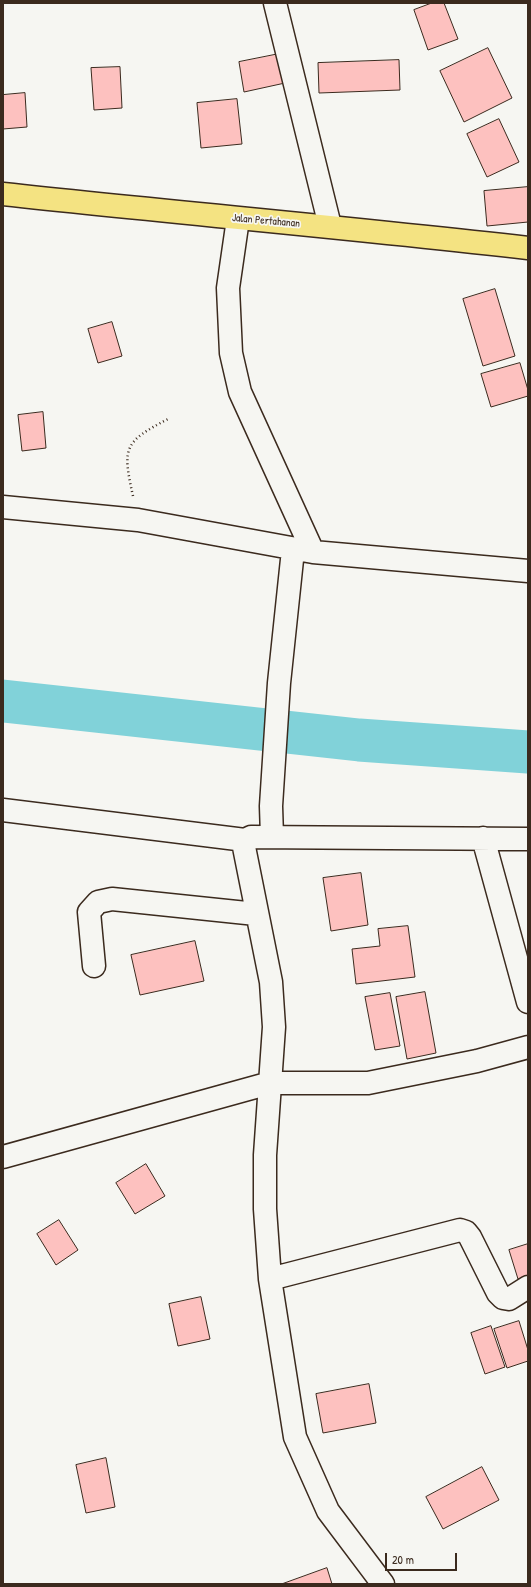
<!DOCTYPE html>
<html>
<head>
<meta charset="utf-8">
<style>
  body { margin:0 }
  #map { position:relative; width:531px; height:1587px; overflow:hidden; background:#f6f6f2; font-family:"Patrick Hand",sans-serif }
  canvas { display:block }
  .frame { position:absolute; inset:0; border:4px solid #3b2a1e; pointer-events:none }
  .scale { position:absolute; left:385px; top:1553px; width:72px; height:18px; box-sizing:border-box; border:2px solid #3b2a1e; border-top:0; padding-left:5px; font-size:12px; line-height:14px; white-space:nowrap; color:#3b2a1e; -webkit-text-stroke:3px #f6f6f2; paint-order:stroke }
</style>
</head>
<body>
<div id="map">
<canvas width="531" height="1587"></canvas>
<div class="frame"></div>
<div class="scale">20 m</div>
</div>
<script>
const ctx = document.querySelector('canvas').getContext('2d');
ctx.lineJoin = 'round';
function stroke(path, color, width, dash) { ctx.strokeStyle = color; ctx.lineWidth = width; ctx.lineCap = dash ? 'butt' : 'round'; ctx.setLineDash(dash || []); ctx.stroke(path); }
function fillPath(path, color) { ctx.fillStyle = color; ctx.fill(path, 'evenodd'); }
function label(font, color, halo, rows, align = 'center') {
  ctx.font = font + ' "Patrick Hand",sans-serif'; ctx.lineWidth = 3.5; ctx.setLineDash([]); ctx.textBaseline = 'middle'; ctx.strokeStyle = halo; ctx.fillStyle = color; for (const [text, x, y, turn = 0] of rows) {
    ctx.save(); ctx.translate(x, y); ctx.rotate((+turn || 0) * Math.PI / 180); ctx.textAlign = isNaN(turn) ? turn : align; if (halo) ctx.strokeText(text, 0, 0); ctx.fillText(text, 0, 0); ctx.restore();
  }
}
const river = new Path2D(`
  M3 701 359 740 528 752`);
const building = new Path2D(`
  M432 3H444L458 39 428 50 414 10Z
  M488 48 512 98 464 122 440 71Z
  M279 54 285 83 244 92 239 62Z
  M399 60 400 90 319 93 318 63Z
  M120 67 122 108 94 110 91 68Z
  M25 93 27 127 3 129V95Z
  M237 99 242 144 201 148 197 103Z
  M499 119 519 162 487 177 467 134Z
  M528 187V222L487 226 484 191Z
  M495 289 515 356 483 366 463 299Z
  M112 322 122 356 98 363 88 329Z
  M520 363 528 390V396L491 407 481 374Z
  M43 412 46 448 22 451 18 415Z
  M361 873 368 925 331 931 323 878Z
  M408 926 415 977 356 984 352 949 380 946 378 929Z
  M195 941 204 981 140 995 131 955Z
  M425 992 436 1053 407 1059 396 997Z
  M390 993 400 1046 375 1050 365 997Z
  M146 1164 165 1196 135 1214 116 1183Z
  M59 1220 78 1250 56 1265 37 1234Z
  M528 1244V1276L518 1279 509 1250Z
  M201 1297 210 1339 178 1346 169 1304Z
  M519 1321 528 1350V1361L507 1368 494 1329Z
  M491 1326 505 1367 485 1374 471 1333Z
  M369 1384 376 1423 323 1433 316 1394Z
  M106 1458 115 1507 86 1513 76 1465Z
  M482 1467 499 1500 443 1529 426 1497Z
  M327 1568 332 1584H282Z`);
const path = new Path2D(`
  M133 496C122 447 124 442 168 419`);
const minor = new Path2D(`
  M275 3 330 226
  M238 219 228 288 231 353 240 392 313 552
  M3 507 138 520 313 552 528 571
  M3 810 245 840
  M272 837 271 806 279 683 293 550
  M483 838 528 1002
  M94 966 89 912 98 902 112 899 256 914
  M3 1157 270 1083H368L477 1061 528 1047
  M270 1279 460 1230 466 1232 470 1237 498 1293 503 1298 509 1299 528 1287
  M383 1584 328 1511 295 1437 270 1279 265 1209V1155L274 1027 271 982 244 847 245 840 251 837 528 839`);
const highway = new Path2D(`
  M3 194C178 213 353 228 528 248`);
const streetNames = [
  ["Jalan Pertahanan",266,221,5]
];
stroke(river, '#81d2d9', 43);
fillPath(building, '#fdc1bf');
stroke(building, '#3b2a1e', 1);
stroke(minor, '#3b2a1e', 25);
stroke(highway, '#3b2a1e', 25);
stroke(path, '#3b2a1e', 2.5, [1, 3]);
stroke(minor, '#f6f6f2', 22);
stroke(highway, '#f4e382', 22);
label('11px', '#3b2a1e', '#f6f6f2', streetNames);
</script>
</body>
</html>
